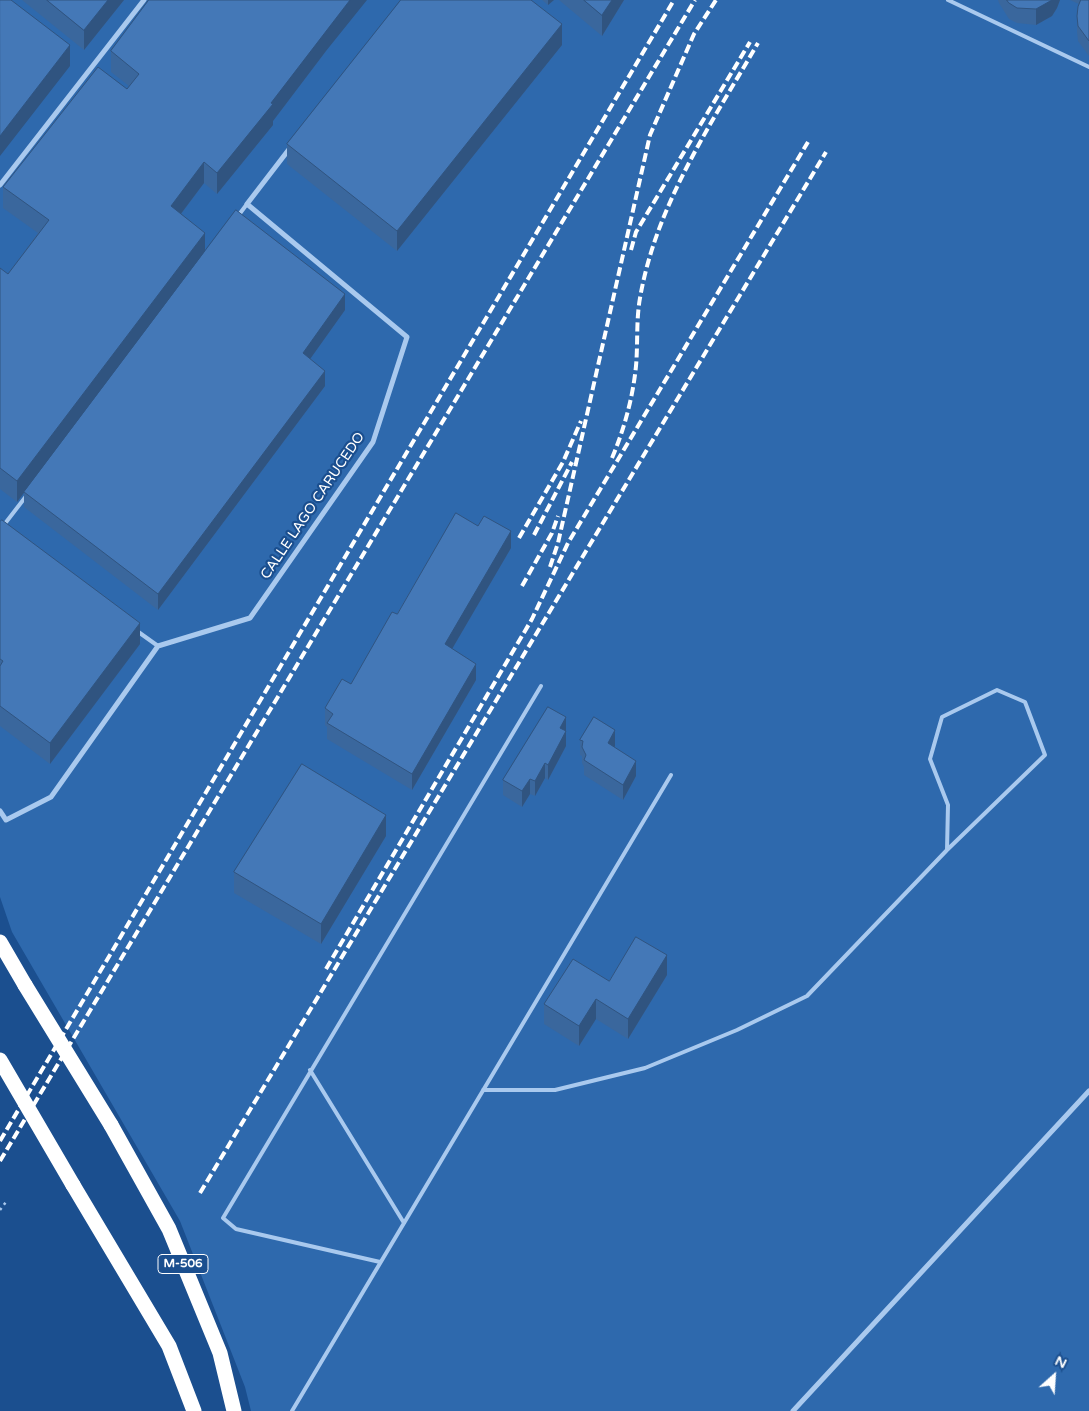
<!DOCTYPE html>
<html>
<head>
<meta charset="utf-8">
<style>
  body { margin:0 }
  #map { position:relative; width:1089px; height:1411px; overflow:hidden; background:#1b4f8f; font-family:"Varela Round",sans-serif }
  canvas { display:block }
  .north { position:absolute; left:1029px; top:1351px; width:50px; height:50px; -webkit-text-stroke:4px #1b4f8f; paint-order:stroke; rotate:26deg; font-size:14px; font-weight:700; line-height:20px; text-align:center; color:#fff }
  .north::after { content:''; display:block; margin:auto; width:18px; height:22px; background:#fff; clip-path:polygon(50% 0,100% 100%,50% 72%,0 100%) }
</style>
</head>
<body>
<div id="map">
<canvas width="1089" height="1411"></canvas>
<div class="north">N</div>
</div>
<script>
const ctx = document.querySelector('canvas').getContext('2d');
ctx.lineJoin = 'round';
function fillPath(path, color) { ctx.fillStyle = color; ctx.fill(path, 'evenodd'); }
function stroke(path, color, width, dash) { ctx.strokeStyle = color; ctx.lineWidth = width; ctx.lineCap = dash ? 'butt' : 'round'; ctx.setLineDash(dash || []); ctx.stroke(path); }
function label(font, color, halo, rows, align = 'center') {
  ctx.font = font + ' "Varela Round",sans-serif'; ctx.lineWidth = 4.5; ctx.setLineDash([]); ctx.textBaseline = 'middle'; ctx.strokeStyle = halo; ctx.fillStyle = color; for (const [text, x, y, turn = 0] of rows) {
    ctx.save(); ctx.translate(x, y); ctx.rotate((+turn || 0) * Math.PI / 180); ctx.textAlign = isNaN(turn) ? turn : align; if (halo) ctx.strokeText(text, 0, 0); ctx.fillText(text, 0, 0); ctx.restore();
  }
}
const green = new Path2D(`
  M0 0H1089V1411H251L245 1387 180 1221 12 932 0 897Z`);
const path = new Path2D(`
  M0 1210 6 1202`);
const service = new Path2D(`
  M948 0 1089 67
  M238 216 247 204
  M0 530 27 495
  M137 631 158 646
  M310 1070 404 1223
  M483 1090H555L645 1068 737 1030 807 996 947 850 1045 755 1025 702 997 690 942 717 930 759 948 805 947 850
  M380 1262 236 1229 223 1218 541 686
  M292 1411 671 775`);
const minor = new Path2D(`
  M0 185 144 0
  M0 811 6 820 51 797 158 646 250 618 373 442 407 337 247 204 290 148
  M793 1411 1089 1091`);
const motorway = new Path2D(`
  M0 942 25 985
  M111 1125 169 1229 220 1353 234 1411
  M73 1185 169 1346 194 1411`);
const rail = new Path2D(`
  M631 250 636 232 750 42
  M612 458C624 430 633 397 636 366 638 344 636 320 640 298 656 205 711 124 758 43
  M534 535 572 462
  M519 538 563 462 581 421
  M550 567 558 543 650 135 694 34 716 0
  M522 586 552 533 558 516
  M326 969 532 619 568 543 808 142
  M0 1141 674 0
  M0 1161 695 0
  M200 1193 826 152`);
const motorwayBridge = new Path2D(`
  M25 985 111 1125
  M0 1060 73 1185`);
const wall = new Path2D(`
  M22 0H124L84 50Z
  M542 0H554L548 5Z
  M559 0H624L602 36Z
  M998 0H1060L1057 8 1052 16 1036 25 1017 23 1009 19 999 3Z
  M1070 0H1089V56L1078 41 1077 32V16L1079 4Z
  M562 45 397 251 287 164V144Z
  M111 51H326L273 121V125L217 194 204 183 181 214 205 252 345 310 310 359 325 386 158 610 24 507V492L17 502 0 489V268L8 274 38 233 3 208V187L127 89 129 86 111 72Z
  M0 522 140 644 50 764 0 726Z
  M511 548 452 649 476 680 412 790 327 739V727L325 725V708L351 684Z
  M566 733V746L548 780 545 778 535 796 530 794 522 807 503 795V780Z
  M580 740 615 746V747L636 776 623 800 584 775V767L582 763V756L580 755Z
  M386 836 321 944 234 893V872Z
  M667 975 628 1039 596 1019 579 1046 544 1024V1004L609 981Z`);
const shadedWall = new Path2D(`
  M108 0H124L84 50V30Z
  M350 0H367L326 51 273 121V125L217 194V173L326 30Z
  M548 0H554L548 5Z
  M612 0H624L602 36V15Z
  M1052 0H1060L1057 8 1052 16 1036 25V9Z
  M562 24V45L397 251V231Z
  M70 45V66L0 156V136Z
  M204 162V183L171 227V206Z
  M205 233V254L17 502V481Z
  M345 294V310L303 369V353Z
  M325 371V386L158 610V594Z
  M511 531V548L445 661V644Z
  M140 623V644L50 764V743Z
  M476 664V680L412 790V774Z
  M566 717V746L548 780V765L560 728Z
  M615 730V746L608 758V743Z
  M636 761V776L623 800V785Z
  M545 763V778L535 796V781Z
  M530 779V794L522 807V791Z
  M386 815V836L321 944V924Z
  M667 955V975L628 1039V1019Z
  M596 999V1019L579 1046V1026Z`);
const building = new Path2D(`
  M0 0H11L70 45 0 136Z
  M47 0H108L84 30Z
  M149 0H350L271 103 273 104 217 173 204 162 171 206 205 233 17 481 0 468V268L8 274 49 220 3 187 98 67 127 89 139 74 111 51Z
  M401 0H531L562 24 397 231 287 144Z
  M584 0H612L602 15Z
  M1007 0H1052L1036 9 1017 8 1009 3Z
  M1081 0H1089V41L1078 26 1077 16 1078 7Z
  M236 210 345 294 303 353 325 371 158 594 24 492Z
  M456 513 478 526 484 516 511 531 445 644 476 664 412 774 327 723 333 714 325 708 342 679 351 684 392 612 397 614Z
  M2 520 140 623 50 743 0 706V666L3 661 0 659V522Z
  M548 707 566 717 560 728 566 731 548 765 545 763 535 781 530 779 522 791 503 780Z
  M594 717 615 730 608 743 636 761 623 785 584 760 586 755 582 747 583 741 580 740Z
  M302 764 386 815 321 924 234 872Z
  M636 937 667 955 628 1019 596 999 579 1026 544 1004 573 959 609 981Z`);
const shields = [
  [183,1264,50]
];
const shieldNames = [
  ["M-506",183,1264]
];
const streetNames = [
  ["CALLE LAGO CARUCEDO",313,506,-56]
];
fillPath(green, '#2e69ad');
stroke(path, '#a9c9ee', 2.5, [2.5, 4]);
stroke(service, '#a9c9ee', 4);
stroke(minor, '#a9c9ee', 5);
stroke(motorway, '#fff', 15);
stroke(rail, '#fff', 4, [9, 4]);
stroke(motorwayBridge, '#fff', 15);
fillPath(wall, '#3a679d');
fillPath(shadedWall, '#305480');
fillPath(building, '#4478b7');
stroke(building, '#305480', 1);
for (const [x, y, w] of shields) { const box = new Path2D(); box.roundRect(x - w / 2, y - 9.5, w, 19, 4); ctx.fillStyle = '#1b4f8f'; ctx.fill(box); stroke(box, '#fff', 1); }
label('bold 12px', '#fff', null, shieldNames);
label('14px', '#fff', '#1b4f8f', streetNames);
</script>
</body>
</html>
